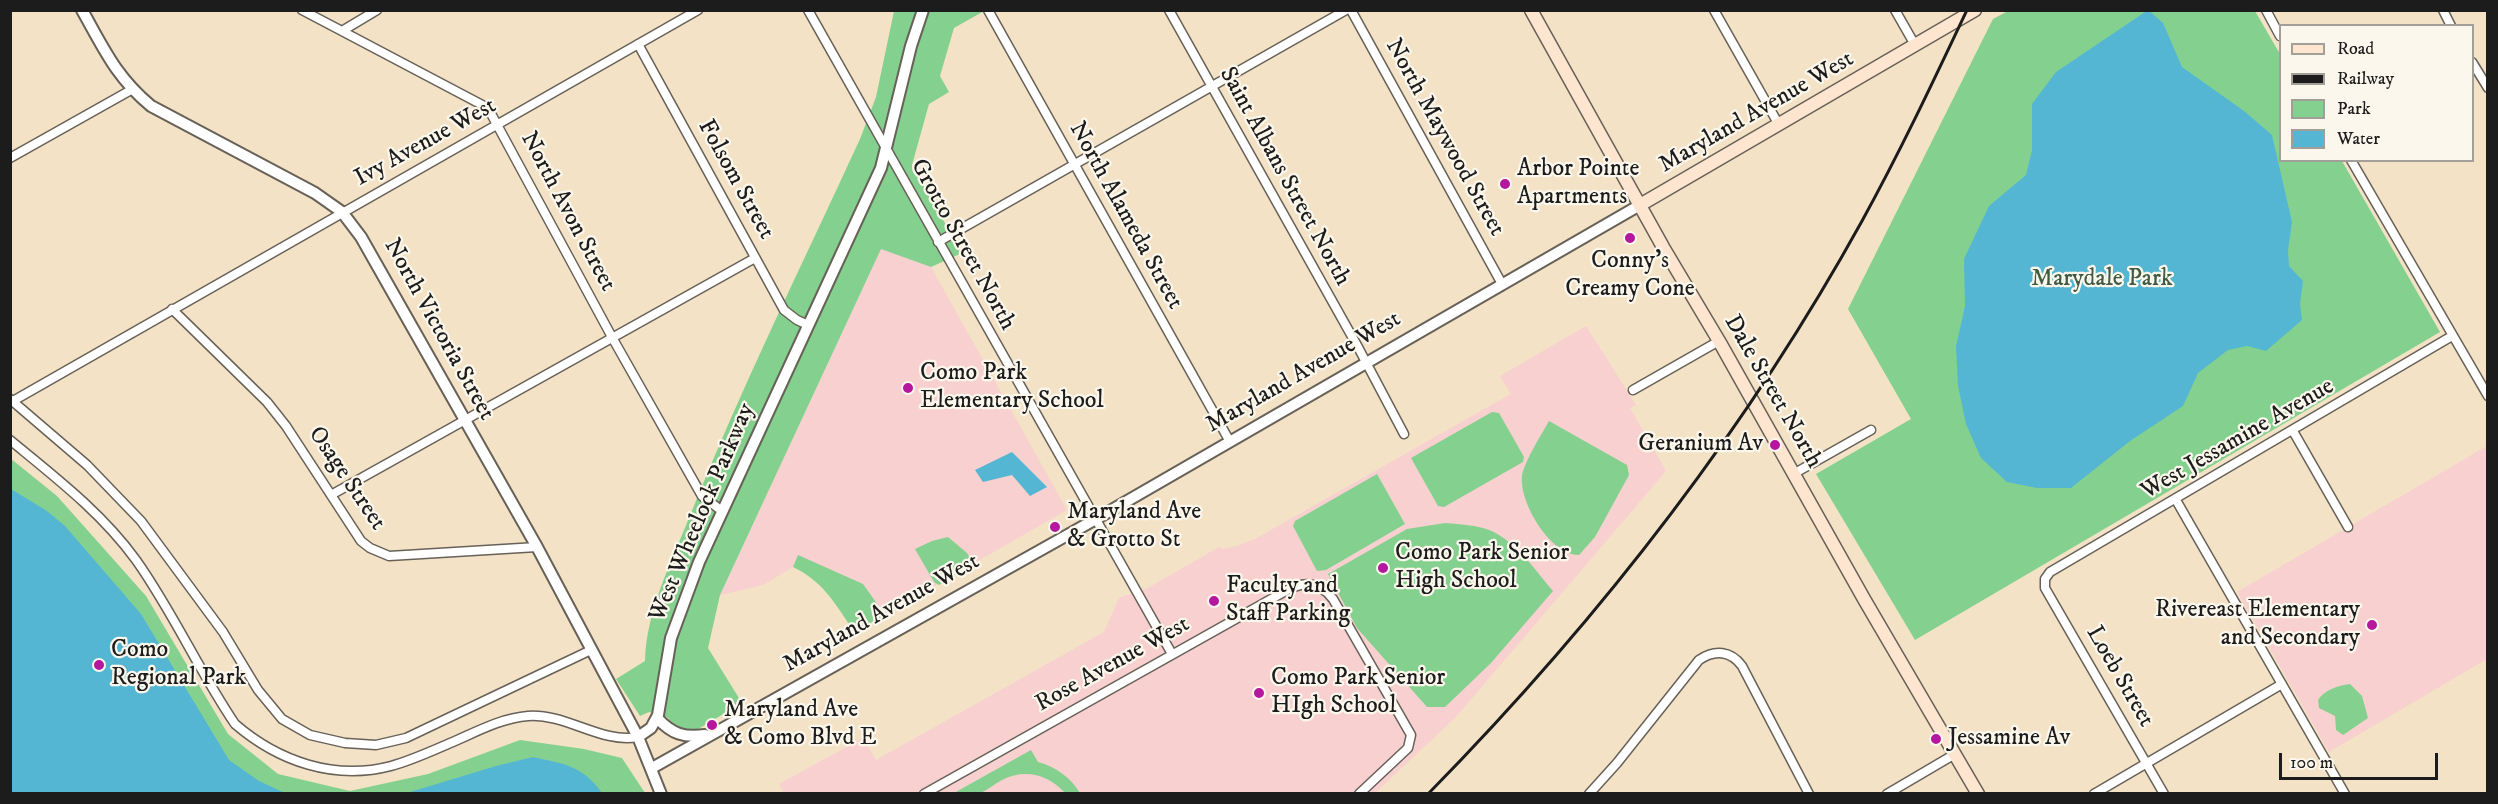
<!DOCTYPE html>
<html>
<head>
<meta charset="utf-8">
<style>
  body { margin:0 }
  #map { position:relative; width:2498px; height:804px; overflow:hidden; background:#f3e2c6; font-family:"IM FELL DW Pica",serif }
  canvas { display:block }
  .frame { position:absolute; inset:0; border:12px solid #1c1c1c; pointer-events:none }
  .legend { position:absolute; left:2279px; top:24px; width:195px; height:138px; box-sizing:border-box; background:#fbf7ec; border:2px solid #a29f99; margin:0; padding:8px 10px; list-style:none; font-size:18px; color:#1c1c1c }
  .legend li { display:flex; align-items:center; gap:12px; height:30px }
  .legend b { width:30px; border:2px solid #a29f99 }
  .scale { position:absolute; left:2279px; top:753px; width:159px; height:27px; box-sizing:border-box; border:3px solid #1c1c1c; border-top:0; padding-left:8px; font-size:18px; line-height:21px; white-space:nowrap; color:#1c1c1c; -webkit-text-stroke:4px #fbf7ec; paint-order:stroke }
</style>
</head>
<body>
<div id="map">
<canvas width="2498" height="804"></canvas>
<div class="frame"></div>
<ul class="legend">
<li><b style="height:8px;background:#fde5d0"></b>Road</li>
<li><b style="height:8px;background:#1c1c1c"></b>Railway</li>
<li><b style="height:16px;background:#84d18f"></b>Park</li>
<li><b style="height:16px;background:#55b6d3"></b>Water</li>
</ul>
<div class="scale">100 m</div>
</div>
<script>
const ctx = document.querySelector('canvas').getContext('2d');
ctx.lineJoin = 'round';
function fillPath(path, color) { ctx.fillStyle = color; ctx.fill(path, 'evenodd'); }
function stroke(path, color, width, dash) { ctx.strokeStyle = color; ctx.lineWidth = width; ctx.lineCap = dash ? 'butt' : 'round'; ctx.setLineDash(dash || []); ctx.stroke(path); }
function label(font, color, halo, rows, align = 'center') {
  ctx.font = font + ' "IM FELL DW Pica",serif'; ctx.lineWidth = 4.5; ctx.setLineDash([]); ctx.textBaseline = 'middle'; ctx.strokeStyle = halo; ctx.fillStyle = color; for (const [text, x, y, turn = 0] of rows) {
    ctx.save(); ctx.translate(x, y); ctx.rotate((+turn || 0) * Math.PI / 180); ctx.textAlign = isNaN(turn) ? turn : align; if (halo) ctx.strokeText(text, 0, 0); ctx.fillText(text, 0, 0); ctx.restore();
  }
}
const built = new Path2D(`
  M899 210 1067 510 854 632 827 591 807 574 793 567 763 585 720 595Z
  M1586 326 1636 405 1630 408 1666 471 1456 717 1375 793 784 794 779 784 863 738 876 760 1104 632 1119 598 1148 588 1219 547 1223 549 1236 546 1255 539 1511 394 1500 376Z
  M2487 446V659L2329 752 2237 592Z`);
const green = new Path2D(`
  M894 11H984L954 28 940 76 949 92 929 104 912 165 962 253 931 267 881 249 720 595 708 648 742 703 693 732C681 731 674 728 668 718L649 712 640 716 616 679 645 661C646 612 671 563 689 518 740 390 802 265 860 139L876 97Z
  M2008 11H2255L2280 54V160L2342 161 2440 332 1915 640 1816 474 1911 419 1848 309 1993 19Z
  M1492 412 1499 413 1524 457 1523 462 1444 507 1438 506 1411 458Z
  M1549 421 1627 465 1629 475 1595 537 1579 555C1550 556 1515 497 1523 471 1529 454 1540 437 1549 421Z
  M10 458 57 496 146 596 228 734 278 774 350 791 428 774 520 740 584 749 622 758 645 793H11Z
  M1377 474 1405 524 1326 570 1317 571 1293 526 1295 521Z
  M1445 523C1458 524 1471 525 1483 528 1513 536 1534 569 1553 591L1491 663 1445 707H1427L1357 628 1328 574 1407 529Z
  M948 537 967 553 974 564 939 585 934 582 915 549 932 541Z
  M798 555 863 584 885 615 854 632C837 606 823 581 793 567Z
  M2350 684 2362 696 2368 718 2343 735 2336 730 2335 716 2319 708 2318 700C2325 689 2338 686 2350 684Z
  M1031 750 1038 762C1056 767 1070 777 1080 793H1065C1049 775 1025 768 1002 780 994 784 986 792 977 794 970 795 961 794 954 793Z`);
const water = new Path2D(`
  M2148 10 2163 23 2182 67 2244 111 2272 135 2292 222 2288 250 2289 266 2303 281 2300 304 2302 320 2266 351 2247 346 2228 350 2198 373 2183 406 2130 441 2071 488H2037L2007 482 1981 458 1966 424 1958 386 1956 346 1965 306 1964 259 1989 206 2026 175 2032 150V104L2056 72Z
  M1012 452 1047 487 1030 496 1012 475 983 482 975 470Z
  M11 489 47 511 65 526 141 614 229 760 259 781 285 793H11Z
  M533 757C564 764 582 765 602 793H407L496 766Z`);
const minor = new Path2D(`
  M302 10 488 108 613 339 702 496 722 511
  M808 10 1172 654
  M988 10 1229 440
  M1169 10 1359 349 1404 434
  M1351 10 1502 284
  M1714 10 1779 125
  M1895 10 1915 45
  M2266 10 2280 36
  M2443 10 2451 26
  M342 31 377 10
  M638 44 784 310 797 320 808 325
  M2472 62 2488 88
  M10 158 131 90
  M2351 160 2488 396
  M938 242 1346 10
  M172 309 267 402 286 426 361 541 370 548 389 556 537 547
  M1633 390 1719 341
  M10 399 87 465 141 521 223 632 258 690 282 719 310 735 345 743 376 745 406 738 591 650
  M13 401 698 10
  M2293 431 2348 527
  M10 440C55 477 102 513 136 560 173 612 199 671 235 724 278 761 334 781 391 766 413 760 434 750 455 741 478 731 502 718 528 716 566 713 601 744 638 737
  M1795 473 1871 430
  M331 495 755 258
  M2176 500 2345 794
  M924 794 1282 593C1302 581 1318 580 1333 599L1411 735 1408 748 1359 794
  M1589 794 1617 763 1699 660C1715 649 1731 651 1742 666L1809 794
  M1887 794 1955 754
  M2094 794 2282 684
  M2164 794 2045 588V579L2050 572 2452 336`);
const tertiary = new Path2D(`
  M82 10C104 49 116 77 151 106L315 193 342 212 361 237 537 547 638 737 661 794
  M657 718C672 734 684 738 705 735
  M638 737 651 728 658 715 671 638 699 562 881 168 911 46 923 10
  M652 768 1096 519 1640 205`);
const secondary = new Path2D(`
  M1531 10 1663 247 1719 341 1864 599 1978 794
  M1640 205 1975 10`);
const rail = new Path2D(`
  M1428 794C1596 623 1746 431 1862 221 1900 152 1933 82 1967 10`);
const markers = [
  [1505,184,6,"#b5179e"],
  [1630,238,6,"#b5179e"],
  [908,388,6,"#b5179e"],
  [1775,445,6,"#b5179e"],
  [1055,527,6,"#b5179e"],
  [1383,568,6,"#b5179e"],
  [1214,601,6,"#b5179e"],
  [2372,625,6,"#b5179e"],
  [99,665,6,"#b5179e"],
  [1259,693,6,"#b5179e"],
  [712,725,6,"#b5179e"],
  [1936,739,6,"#b5179e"]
];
const streetNames = [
  ["Maryland Avenue West",1757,113,-30],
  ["North Maywood Street",1444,138,61],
  ["Ivy Avenue West",426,143,-29],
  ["Saint Albans Street North",1284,177,61],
  ["Folsom Street",735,180,61],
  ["North Avon Street",567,212,62],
  ["North Alameda Street",1125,216,61],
  ["Grotto Street North",962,245,61],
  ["North Victoria Street",438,330,61],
  ["Maryland Avenue West",1304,373,-30],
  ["Dale Street North",1772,392,60],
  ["West Jessamine Avenue",2238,440,-30],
  ["Osage Street",346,479,56],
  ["West Wheelock Parkway",703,513,-67],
  ["Maryland Avenue West",882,614,-29],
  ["Rose Avenue West",1113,665,-29],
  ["Loeb Street",2119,677,60]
];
const poiNames = [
  ["Arbor Pointe",1517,170],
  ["Apartments",1517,198],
  ["Conny's",1630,262,"center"],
  ["Creamy Cone",1630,290,"center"],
  ["Como Park",920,374],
  ["Elementary School",920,402],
  ["Geranium Av",1763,445,"right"],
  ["Maryland Ave",1067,513],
  ["& Grotto St",1067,541],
  ["Como Park Senior",1395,554],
  ["High School",1395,582],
  ["Faculty and",1226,587],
  ["Staff Parking",1226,615],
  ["Rivereast Elementary",2360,611,"right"],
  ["and Secondary",2360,639,"right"],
  ["Como",111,651],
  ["Regional Park",111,679],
  ["Como Park Senior",1271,679],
  ["HIgh School",1271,707],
  ["Maryland Ave",724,711],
  ["& Como Blvd E",724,739],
  ["Jessamine Av",1948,739]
];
const parkNames = [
  ["Marydale Park",2102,280]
];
fillPath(built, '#f7d0cf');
fillPath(green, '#84d18f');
fillPath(water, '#55b6d3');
stroke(minor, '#676158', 11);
stroke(tertiary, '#676158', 14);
stroke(secondary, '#676158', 15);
stroke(minor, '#fff', 8);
stroke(tertiary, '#fff', 10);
stroke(secondary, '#fde5d0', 12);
stroke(rail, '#1c1c1c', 3);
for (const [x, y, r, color] of markers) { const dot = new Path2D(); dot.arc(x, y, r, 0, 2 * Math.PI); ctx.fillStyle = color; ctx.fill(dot); stroke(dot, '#fbf7ec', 2); }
label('24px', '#1c1c1c', '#fbf7ec', streetNames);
label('24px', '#1c1c1c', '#fbf7ec', poiNames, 'left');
label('24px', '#405b44', '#fbf7ec', parkNames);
</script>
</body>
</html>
